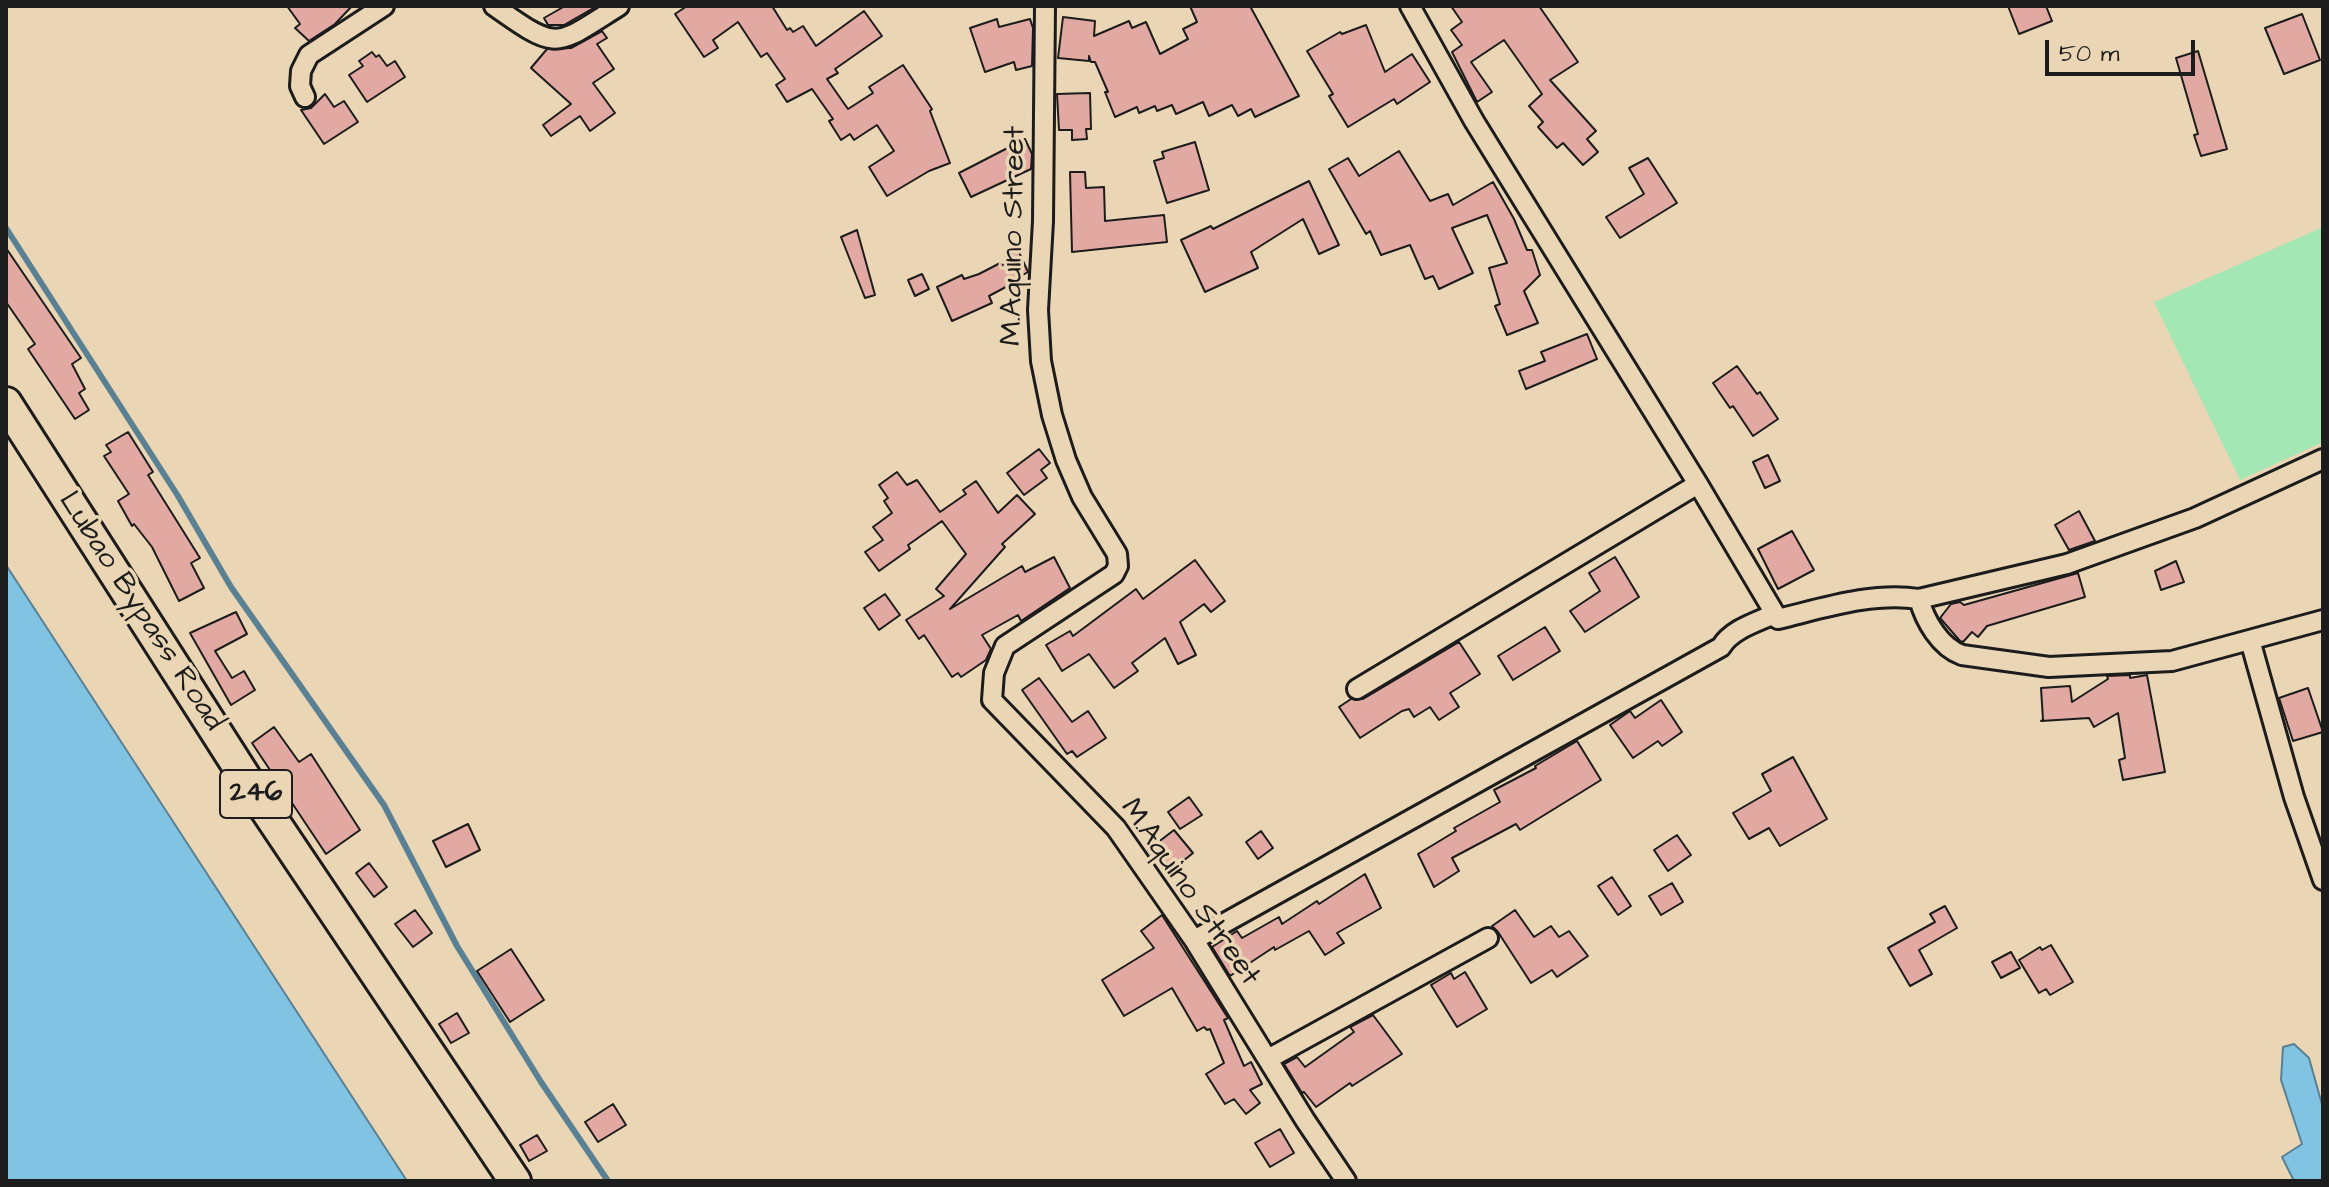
<!DOCTYPE html>
<html>
<head>
<meta charset="utf-8">
<style>
  body { margin:0 }
  #map { position:relative; width:2329px; height:1187px; overflow:hidden; background:#ead6b4; font-family:"Architects Daughter",sans-serif }
  canvas { display:block }
  .frame { position:absolute; inset:0; border:8px solid #1c1c1c; pointer-events:none }
  .scale { position:absolute; left:2045px; top:40px; width:150px; height:36px; box-sizing:border-box; border:4px solid #1c1c1c; border-top:0; padding-left:10px; font-size:24px; line-height:28px; white-space:nowrap; color:#1c1c1c; -webkit-text-stroke:6px #ead6b4; paint-order:stroke }
</style>
</head>
<body>
<div id="map">
<canvas width="2329" height="1187"></canvas>
<div class="frame"></div>
<div class="scale">50 m</div>
</div>
<script>
const ctx = document.querySelector('canvas').getContext('2d');
ctx.lineJoin = 'round';
function fillPath(path, color) { ctx.fillStyle = color; ctx.fill(path, 'evenodd'); }
function stroke(path, color, width, dash) { ctx.strokeStyle = color; ctx.lineWidth = width; ctx.lineCap = dash ? 'butt' : 'round'; ctx.setLineDash(dash || []); ctx.stroke(path); }
function label(font, color, halo, rows, align = 'center') {
  ctx.font = font + ' "Architects Daughter",sans-serif'; ctx.lineWidth = 7; ctx.setLineDash([]); ctx.textBaseline = 'middle'; ctx.strokeStyle = halo; ctx.fillStyle = color; for (const [text, x, y, turn = 0] of rows) {
    ctx.save(); ctx.translate(x, y); ctx.rotate((+turn || 0) * Math.PI / 180); ctx.textAlign = isNaN(turn) ? turn : align; if (halo) ctx.strokeText(text, 0, 0); ctx.fillText(text, 0, 0); ctx.restore();
  }
}
const green = new Path2D(`
  M2323 227V442L2240 480 2154 302Z`);
const water = new Path2D(`
  M6 565 407 1181H6Z
  M2294 1044 2309 1058 2323 1108V1181H2294L2282 1157 2302 1144 2281 1080 2283 1047Z`);
const stream = new Path2D(`
  M6 228 178 496 231 587 384 805 457 946 541 1082 608 1181`);
const building = new Path2D(`
  M287 6H352L335 24 309 41 295 28 300 24Z
  M565 6H597L564 25H548L544 18Z
  M687 6H772L787 30 790 28 793 32 803 26 816 46 864 11 882 36 835 69 838 73 827 79 848 109 873 93 869 87 903 65 932 109 930 111 950 163 929 171 887 196 869 167 894 151 877 125 854 140 850 134 841 140 829 121 833 119 812 89 787 102 776 85 785 79 767 53 761 57 738 22 713 40 718 48 704 57 675 14Z
  M1190 6H1250L1299 96 1255 117 1251 109 1238 116 1232 105 1209 116 1203 102 1176 114 1172 105 1157 111 1155 106 1139 113 1137 107 1115 117 1105 92H1108L1095 62H1091L1089 56V61L1058 58 1063 17 1095 21 1094 36 1129 21 1132 28 1146 22 1160 54 1188 39 1183 29 1197 22Z
  M1451 6H1539L1578 62 1550 80 1596 131 1587 139 1598 152 1583 165 1563 143 1557 148 1538 127 1543 122 1529 106 1542 94 1504 40 1471 62 1492 92 1477 102 1452 52 1462 45 1451 30 1462 22Z
  M2008 6H2046L2052 21 2019 34Z
  M2302 14 2320 60 2284 74 2265 28Z
  M997 19 999 27 1030 19 1033 28 1032 66 1016 70 1014 62 985 72 970 28Z
  M1366 25 1385 72 1412 54 1430 82 1397 104 1394 99 1348 127 1329 96 1333 94 1307 51 1340 32 1342 34Z
  M602 31 607 38 597 44 614 69 593 83 615 113 590 131 580 116 551 136 543 125 571 104 531 68 547 49 571 48Z
  M2198 51 2227 149 2201 156 2194 135 2198 134 2176 58Z
  M372 52 376 57 379 55 387 66 395 61 405 77 367 102 349 75 363 66 359 61Z
  M1090 93 1091 129H1086L1087 139 1072 140V130H1059L1057 94Z
  M325 94 334 107 344 101 358 122 324 144 301 110 311 108Z
  M1025 139 1032 154 1031 169 971 197 959 173Z
  M1195 142 1209 190 1167 203 1154 161 1164 158 1162 152Z
  M1399 151 1430 201 1448 194 1453 205 1493 182 1514 219 1527 250H1532L1540 275 1524 291 1538 323 1507 335 1495 306 1500 304 1489 268 1507 263 1487 215 1452 228 1473 273 1439 289 1433 276 1425 279 1410 245 1381 255 1370 231 1366 234 1329 169 1348 158 1359 176Z
  M1648 158 1677 203 1620 238 1606 217 1644 194 1629 168Z
  M1070 172H1085L1086 188 1104 187 1105 221 1164 215 1167 242 1072 252Z
  M1309 181 1339 245 1319 254 1303 219 1251 252 1258 268 1205 292 1181 240 1211 226 1213 229Z
  M857 230 875 295 865 298 841 237Z
  M6 248 81 358 72 364 85 389 79 393 89 410 75 419 28 349 35 344 6 302Z
  M1018 250 1028 272 1016 279 1017 281 989 296 992 303 952 321 937 287 962 275 964 279 979 274 1006 260 1005 257Z
  M922 274 929 289 915 296 908 280Z
  M1587 334 1597 359 1526 389 1519 371 1545 361 1541 352Z
  M1737 366 1757 394 1760 392 1778 419 1753 436 1733 406 1730 408 1713 383Z
  M128 432 153 472 148 475 200 558 191 563 204 588 179 601 152 547 134 524 132 526 118 501 129 494 104 456 111 452 106 445Z
  M1039 449 1050 463 1041 470 1047 478 1024 495 1007 473Z
  M1768 455 1780 481 1765 488 1753 462Z
  M897 472 907 485 917 480 940 512 966 494 963 490 976 481 998 513 1017 495 1035 514 1002 544 1005 547 950 609 1022 566 1025 572 1054 557 1070 588 1021 621 1018 615 982 635 991 649 986 660 961 677 958 673 952 677 924 635 919 639 906 620 944 596 936 589 966 554 942 521 908 545 910 549 879 571 865 552 883 540 873 527 892 513 884 501 888 498 879 485Z
  M2079 511 2095 541 2069 550 2055 525Z
  M1792 531 1814 570 1778 589 1758 549Z
  M1615 557 1639 597 1585 632 1570 611 1600 591 1589 573Z
  M1195 560 1225 601 1211 612 1204 604 1180 622 1196 655 1178 664 1165 638 1132 663 1138 671 1114 688 1089 654 1062 671 1046 645 1070 631 1073 636 1136 589 1143 599Z
  M2176 561 2184 582 2161 590 2155 571Z
  M2078 573 2085 597 1987 626 1978 637 1972 632 1963 642 1960 641 1940 618 1951 604 1960 602 1964 605Z
  M885 594 900 615 879 630 864 608Z
  M236 612 247 634 215 651 232 678 244 671 255 690 231 705 190 633Z
  M1545 627 1560 651 1513 680 1498 656Z
  M1459 642 1480 674 1450 693 1459 707 1439 720 1430 707 1414 717 1409 709 1402 711 1360 738 1339 707 1351 699H1363Z
  M2130 675V678L2147 675 2165 772 2123 780 2119 760 2125 758 2118 713 2094 727 2089 718 2041 721 2043 720 2041 688 2070 686 2072 702 2108 679 2107 676Z
  M1039 678 1072 722 1088 711 1106 738 1077 757 1072 751 1067 754 1022 690Z
  M2308 688 2323 732 2293 741 2279 698Z
  M1661 700 1682 732 1662 746 1658 741 1633 758 1610 725 1630 711 1635 718Z
  M274 727 299 762 311 754 360 830 326 854 252 743Z
  M1577 741 1601 780 1520 830 1516 824 1452 858 1459 871 1434 887 1418 854 1456 831 1454 828 1500 802 1494 790 1536 768 1535 766Z
  M1793 757 1827 819 1780 846 1769 828 1749 839 1733 813 1771 791 1762 774Z
  M1189 797 1202 815 1180 829 1168 812Z
  M468 824 480 850 446 867 433 841Z
  M1174 830 1193 853 1167 874 1148 850Z
  M1261 831 1273 848 1258 859 1246 842Z
  M1677 835 1691 855 1668 871 1654 850Z
  M369 863 387 887 374 897 356 873Z
  M1365 874 1381 908 1337 933 1344 943 1325 955 1309 931 1275 950 1274 947 1230 976 1212 947 1237 931 1242 938 1279 917 1282 924 1317 901 1319 904Z
  M1612 877 1631 906 1618 915 1598 886Z
  M1672 883 1683 902 1661 915 1649 896Z
  M1945 906 1957 928 1919 950 1932 974 1910 986 1888 948 1935 922 1930 914Z
  M415 910 432 933 413 947 395 924Z
  M1515 910 1534 937 1551 926 1559 937 1569 931 1588 956 1557 977 1552 970 1531 983 1498 932 1492 926Z
  M1162 915 1228 1018 1224 1020 1244 1066 1251 1062 1262 1084 1250 1090 1260 1103 1246 1114 1234 1099 1225 1104 1206 1074 1224 1063 1210 1029 1207 1030 1204 1027 1197 1031 1172 988 1124 1016 1102 980 1154 948 1141 931Z
  M2051 945 2073 982 2050 995 2046 989 2039 993 2019 960 2040 947 2042 950Z
  M511 949 544 1000 510 1022 477 971Z
  M2011 952 2020 968 2001 978 1992 962Z
  M1465 972 1487 1009 1457 1027 1431 985 1451 973 1454 979Z
  M457 1013 469 1033 451 1043 439 1024Z
  M1373 1015 1402 1054 1352 1086 1350 1083 1316 1107 1304 1092 1302 1093 1284 1064 1297 1057 1305 1067 1354 1032 1350 1027Z
  M613 1104 626 1125 598 1142 585 1122Z
  M1280 1129 1294 1153 1270 1167 1255 1143Z
  M537 1135 547 1151 529 1161 520 1145Z`);
const minor = new Path2D(`
  M494 6C559 52 554 47 619 6
  M1045 6 1043 221 1038 310 1041 361 1052 415 1066 460 1082 497 1117 554 1118 566 1114 574 1005 646 994 673 992 700 1116 828 1194 940 1305 1120 1346 1181
  M1410 6 1474 121 1698 484 1778 619C1824 608 1872 592 1919 599L2067 564 2195 518 2323 459
  M305 97 300 86 301 71 309 55 384 6
  M1919 599C1925 621 1940 647 1962 655L2049 667 2172 661 2323 620
  M2250 640 2294 797 2323 880
  M1357 689 1698 484
  M1194 940 1721 647C1731 630 1754 623 1772 615L1778 619
  M1268 1059 1488 938`);
const trunk = new Path2D(`
  M6 403 266 810 515 1181`);
const shields = [
  [256,794,72]
];
const shieldNames = [
  ["246",256,794]
];
const streetNames = [
  ["M.Aquino Street",1015,236,-89],
  ["Lubao Bypass Road",140,612,57],
  ["M.Aquino Street",1189,893,55]
];
fillPath(green, '#a2e7b4');
fillPath(water, '#81c3e2');
stroke(water, '#598093', 2);
stroke(stream, '#598093', 6);
fillPath(building, '#e2a8a2');
stroke(building, '#1c1c1c', 2);
stroke(minor, '#1c1c1c', 24);
stroke(trunk, '#1c1c1c', 36);
stroke(minor, '#ead6b4', 18);
stroke(trunk, '#ead6b4', 30);
for (const [x, y, w] of shields) { const box = new Path2D(); box.roundRect(x - w / 2, y - 24, w, 48, 6); ctx.fillStyle = '#ead6b4'; ctx.fill(box); stroke(box, '#1c1c1c', 2); }
label('bold 28px', '#1c1c1c', null, shieldNames);
label('30px', '#1c1c1c', '#ead6b4', streetNames);
</script>
</body>
</html>
